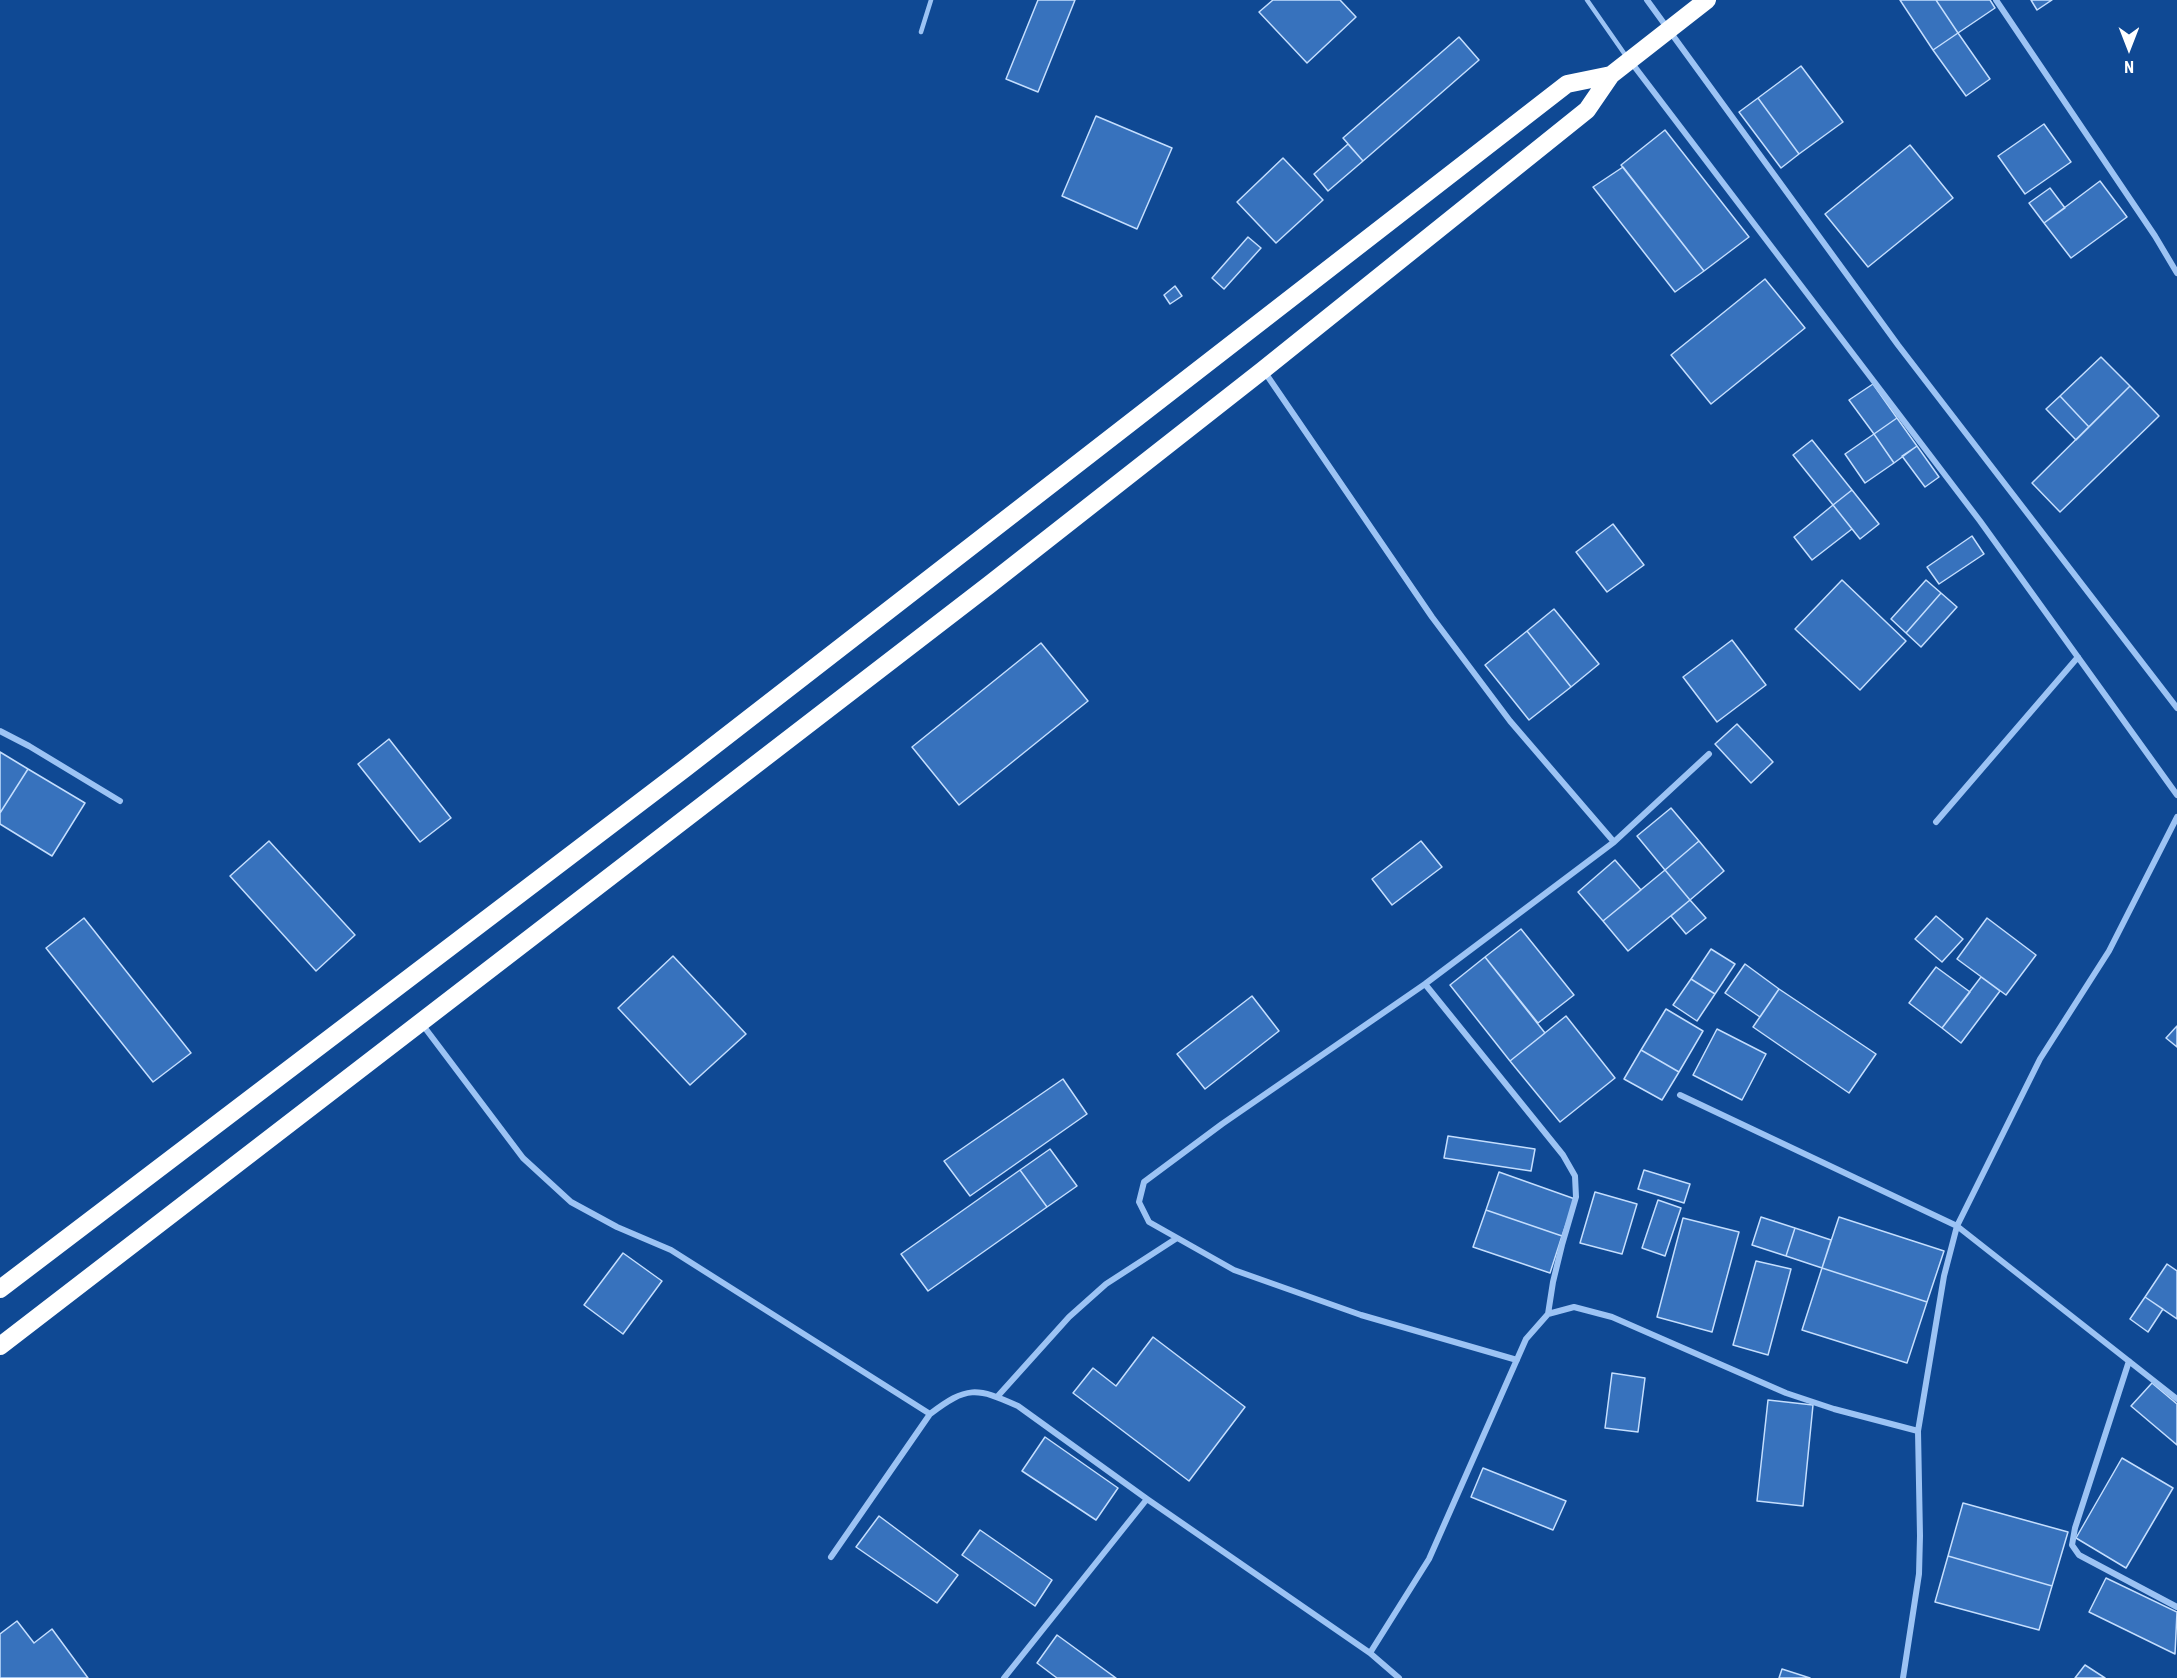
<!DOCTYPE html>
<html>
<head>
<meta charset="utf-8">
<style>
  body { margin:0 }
  #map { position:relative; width:2177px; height:1678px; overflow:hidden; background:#0f4994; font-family:"Roboto Condensed",sans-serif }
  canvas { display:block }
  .north { position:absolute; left:2099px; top:18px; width:60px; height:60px; -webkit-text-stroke:4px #0f4994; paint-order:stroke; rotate:180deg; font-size:16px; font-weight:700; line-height:24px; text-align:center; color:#fff }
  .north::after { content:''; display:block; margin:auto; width:21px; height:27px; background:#fff; clip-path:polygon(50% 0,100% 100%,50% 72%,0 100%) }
</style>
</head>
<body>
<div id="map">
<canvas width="2177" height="1678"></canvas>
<div class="north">N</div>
</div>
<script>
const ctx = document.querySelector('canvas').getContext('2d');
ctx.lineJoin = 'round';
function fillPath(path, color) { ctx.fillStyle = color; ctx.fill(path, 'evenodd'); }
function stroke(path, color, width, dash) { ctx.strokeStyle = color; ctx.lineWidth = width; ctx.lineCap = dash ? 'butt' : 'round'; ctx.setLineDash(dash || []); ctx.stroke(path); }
const building = new Path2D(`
  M1038 0H1075L1038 92 1006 79Z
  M1273 0H1340L1356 17 1307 63 1259 12Z
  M1900 0H1936L1958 33 1933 50Z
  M1936 0H1990L1995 8 1958 33Z
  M2031 0H2052L2037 10Z
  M1958 33 1990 79 1966 96 1933 50Z
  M1459 37 1479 60 1363 161 1343 138Z
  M1801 66 1843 122 1799 154 1758 98Z
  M1758 98 1799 154 1781 168 1739 112Z
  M1096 116 1172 148 1137 229 1062 196Z
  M2044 124 2071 162 2025 194 1998 156Z
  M1665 130 1749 237 1704 271 1621 165Z
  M1348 144 1363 161 1328 191 1314 174Z
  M1910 145 1953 198 1868 267 1825 214Z
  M1283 158 1323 200 1276 243 1237 202Z
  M1623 167 1704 271 1675 292 1593 187Z
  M2100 181 2127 217 2071 258 2044 223Z
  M2050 188 2065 208 2044 223 2029 203Z
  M1248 237 1261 248 1224 289 1212 278Z
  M1765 279 1805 328 1711 404 1671 355Z
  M1175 286 1182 296 1170 304 1164 295Z
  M2101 357 2130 386 2089 427 2060 396Z
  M1873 384 1897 418 1874 434 1849 400Z
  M2130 386 2159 416 2060 512 2032 483Z
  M2060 396 2089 427 2076 440 2046 409Z
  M1897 418 1917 446 1894 463 1874 434Z
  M1874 434 1894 463 1865 483 1845 454Z
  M1812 440 1852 490 1833 505 1793 455Z
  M1917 446 1939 477 1925 487 1902 456Z
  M1852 490 1879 524 1860 539 1833 505Z
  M1833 505 1852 529 1812 560 1794 537Z
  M1613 524 1644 565 1607 592 1576 552Z
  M1972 536 1984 554 1939 584 1927 567Z
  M1842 580 1906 641 1860 690 1795 629Z
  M1926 580 1941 593 1906 633 1891 619Z
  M1941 593 1957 607 1921 647 1906 633Z
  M1554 609 1599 664 1571 687 1527 631Z
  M1527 631 1571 687 1529 720 1485 665Z
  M1732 640 1766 685 1717 722 1683 677Z
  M1041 643 1088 701 959 805 912 747Z
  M1737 724 1773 762 1751 783 1715 744Z
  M389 739 451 818 420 842 358 764Z
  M0 752 28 769 0 813Z
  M28 769 85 803 52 856 0 824V813Z
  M1671 808 1699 841 1665 870 1637 836Z
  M269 841 355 935 316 971 230 876Z
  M1421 841 1442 867 1392 905 1372 879Z
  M1699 841 1724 871 1690 900 1665 870Z
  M1615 860 1641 890 1603 921 1578 892Z
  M1665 870 1690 900 1628 951 1603 921Z
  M1690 900 1706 918 1686 934 1671 916Z
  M1936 916 1963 939 1942 962 1915 939Z
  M84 918 191 1053 153 1082 46 948Z
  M1987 918 2036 955 2006 995 1957 959Z
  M1521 929 1574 995 1538 1023 1485 957Z
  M1711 949 1735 964 1715 994 1691 979Z
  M673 956 746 1034 690 1085 618 1008Z
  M1485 957 1545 1033 1510 1061 1450 985Z
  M1745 964 1779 989 1760 1017 1725 993Z
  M1936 967 1970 992 1942 1028 1909 1003Z
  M1981 977 2000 991 1961 1043 1942 1028Z
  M1691 979 1715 994 1697 1021 1673 1005Z
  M1779 989 1876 1054 1849 1093 1753 1027Z
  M1252 996 1279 1031 1205 1089 1177 1054Z
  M1666 1009 1703 1031 1679 1072 1641 1050Z
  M1566 1016 1615 1078 1560 1122 1510 1061Z
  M2177 1026V1047L2166 1038Z
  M1717 1029 1766 1054 1742 1100 1693 1075Z
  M1641 1050 1679 1072 1662 1100 1624 1079Z
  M1063 1079 1087 1114 970 1196 944 1161Z
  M1448 1136 1535 1149 1531 1171 1444 1158Z
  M1050 1149 1077 1186 1047 1207 1020 1170Z
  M1020 1170 1047 1207 928 1291 901 1254Z
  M1644 1170 1690 1184 1684 1203 1638 1189Z
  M1499 1172 1575 1199 1562 1236 1486 1210Z
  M1595 1192 1637 1204 1622 1254 1580 1243Z
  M1658 1200 1681 1208 1665 1256 1642 1248Z
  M1486 1210 1562 1236 1550 1273 1473 1247Z
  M1761 1217 1795 1228 1786 1256 1752 1245Z
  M1839 1217 1944 1251 1927 1302 1822 1268Z
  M1683 1218 1739 1232 1712 1332 1657 1317Z
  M1795 1228 1831 1240 1822 1268 1786 1256Z
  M623 1253 662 1281 623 1334 584 1305Z
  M1756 1261 1791 1269 1768 1355 1733 1345Z
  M2167 1264 2177 1271V1319L2145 1297Z
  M1822 1268 1927 1302 1907 1363 1802 1330Z
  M2145 1297 2163 1309 2148 1332 2130 1319Z
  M1153 1337 1245 1407 1189 1481 1073 1393 1093 1368 1116 1386Z
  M1612 1373 1645 1378 1638 1432 1605 1428Z
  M2152 1383 2177 1404V1445L2131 1406Z
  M1768 1400 1813 1405 1803 1506 1757 1501Z
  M1045 1437 1118 1488 1096 1520 1022 1471Z
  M2122 1458 2173 1488 2126 1568 2076 1538Z
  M1483 1468 1566 1501 1553 1530 1471 1497Z
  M1963 1503 2068 1532 2052 1586 1948 1556Z
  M879 1516 958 1575 937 1603 856 1547Z
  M980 1530 1052 1580 1035 1606 962 1555Z
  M1948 1556 2052 1586 2039 1630 1935 1602Z
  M2106 1578 2177 1612 2175 1654 2089 1612Z
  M17 1621 34 1643 52 1629 88 1678H0V1634Z
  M1057 1635 1116 1678H1057L1037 1663Z
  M2085 1665 2105 1678H2075Z
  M1782 1669 1810 1678H1779Z`);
const lane = new Path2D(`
  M1587 0 1626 56
  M921 32 931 0`);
const street = new Path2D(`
  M1647 0 1898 345 2177 708
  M1996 0 2155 236 2177 273
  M1631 62 1980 521 2177 795
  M1264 371 1432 617 1510 721 1614 842
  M0 731 29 746 120 801
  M1936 822 2078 657
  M1425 984 1563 1155 1575 1176 1576 1197 1562 1245 1553 1282 1548 1314
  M422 1024 523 1158 571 1202 617 1227 671 1250 930 1414
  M1680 1095 1957 1226 2177 1399
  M1517 1360 1361 1315 1234 1270 1149 1222 1139 1202 1144 1182 1222 1124 1425 984 1614 842 1709 754
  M2129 1361 2075 1528 2072 1545 2079 1555 2177 1607
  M997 1397 1069 1317 1106 1284 1177 1238
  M831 1557 930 1414C967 1386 976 1387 1018 1406L1147 1499 1370 1653 1399 1678
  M1370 1653 1429 1559 1526 1339 1548 1314 1574 1307 1612 1317 1786 1393 1834 1409 1918 1431
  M1004 1678 1147 1499
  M1903 1678 1919 1574 1920 1536 1918 1431 1944 1276 1957 1226 2040 1059 2109 951 2177 817`);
const highway = new Path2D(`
  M0 1289 684 769 1567 84 1611 75
  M0 1346 989 585 1263 370 1587 110 1611 75 1707 0`);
fillPath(building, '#3772bd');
stroke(building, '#c4defe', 1.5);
stroke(lane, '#9cc3f4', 4.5);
stroke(street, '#9cc3f4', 6);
stroke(highway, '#fff', 18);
</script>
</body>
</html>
